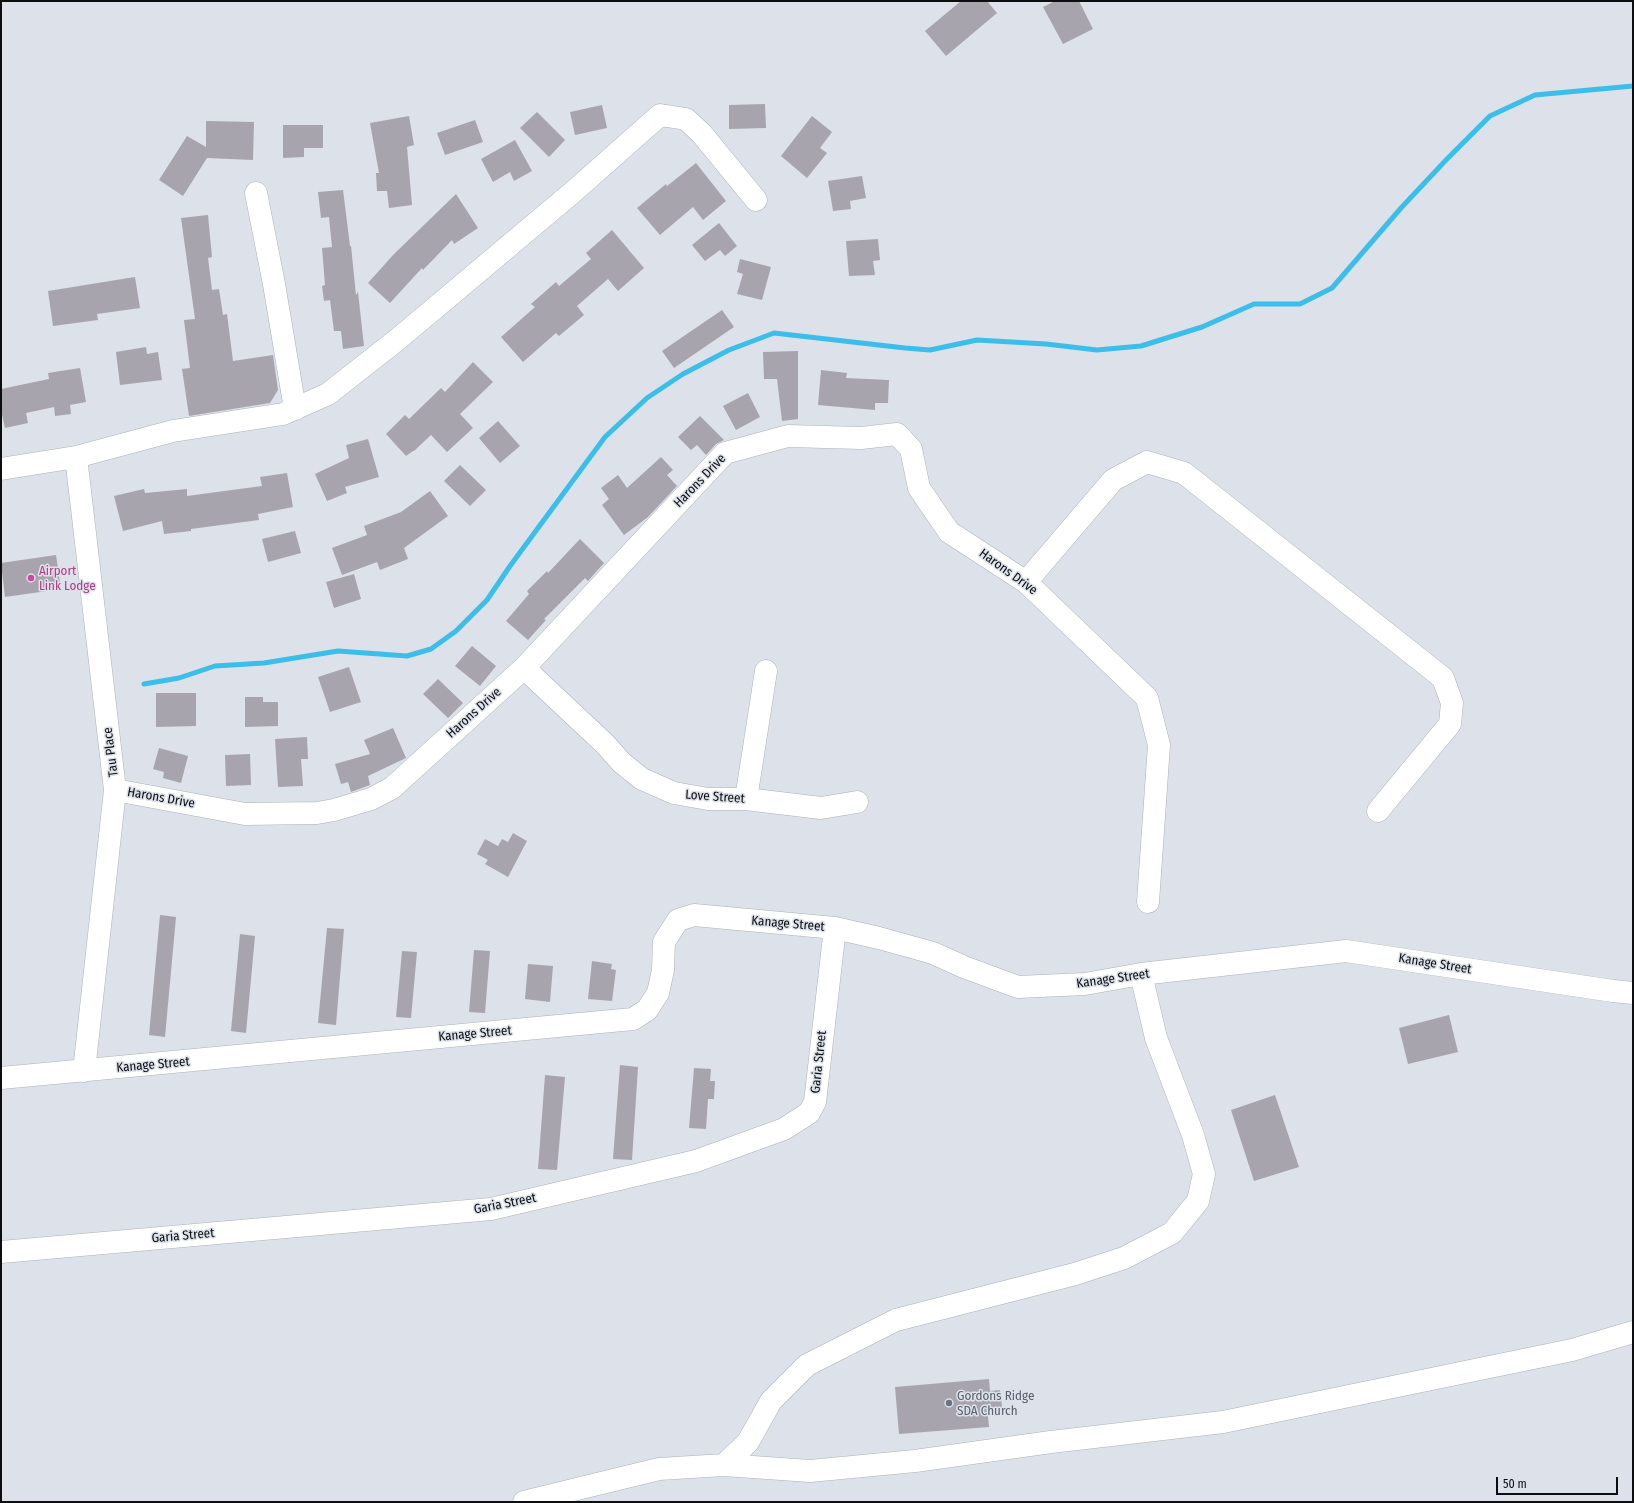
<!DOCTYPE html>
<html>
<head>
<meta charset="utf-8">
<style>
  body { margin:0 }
  #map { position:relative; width:1634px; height:1503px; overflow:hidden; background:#dce1ea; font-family:"Fira Sans Condensed",sans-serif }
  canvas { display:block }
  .frame { position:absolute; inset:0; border:2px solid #0c0d10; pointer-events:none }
  .scale { position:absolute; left:1496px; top:1477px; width:122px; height:18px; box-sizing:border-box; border:2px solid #0c0d10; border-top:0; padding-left:5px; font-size:12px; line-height:14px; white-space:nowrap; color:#0c0d10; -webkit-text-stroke:3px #dce1ea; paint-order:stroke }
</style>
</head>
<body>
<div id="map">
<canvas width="1634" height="1503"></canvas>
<div class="frame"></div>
<div class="scale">50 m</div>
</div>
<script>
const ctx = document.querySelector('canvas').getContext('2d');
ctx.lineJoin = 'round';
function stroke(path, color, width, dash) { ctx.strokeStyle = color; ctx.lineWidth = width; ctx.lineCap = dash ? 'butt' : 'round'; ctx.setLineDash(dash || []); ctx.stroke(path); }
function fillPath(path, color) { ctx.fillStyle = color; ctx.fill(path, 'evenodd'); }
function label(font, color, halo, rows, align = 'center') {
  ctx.font = font + ' "Fira Sans Condensed",sans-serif'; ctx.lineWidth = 3; ctx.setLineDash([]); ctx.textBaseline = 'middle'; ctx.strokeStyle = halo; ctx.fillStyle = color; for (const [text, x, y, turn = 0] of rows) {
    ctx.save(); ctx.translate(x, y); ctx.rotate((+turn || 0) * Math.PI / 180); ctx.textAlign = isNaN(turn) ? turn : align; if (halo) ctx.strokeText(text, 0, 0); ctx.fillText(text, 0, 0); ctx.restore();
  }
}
const stream = new Path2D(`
  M144 684 179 678 215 666 264 663 338 651 407 656 431 649 456 631 487 600 510 566 605 437 647 398 683 374 729 350 774 333 905 348 930 350 977 340 1046 344 1097 350 1141 346 1202 327 1254 304H1300L1332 288 1401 208 1447 159 1490 116 1535 95 1633 86`);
const building = new Path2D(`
  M961 1H987L997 13 946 56 925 31Z
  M1055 1H1079L1093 29 1063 44 1043 7Z
  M765 104 766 128 729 129V105Z
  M602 105 607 128 575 135 570 112Z
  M537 112 565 140 549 157 520 128Z
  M409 116 414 145 407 147 412 205 389 208 387 191H377L376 173H379L370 123Z
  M812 116 832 132 820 148 827 153 807 178 781 156Z
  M475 120 483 142 445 155 437 133Z
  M206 121 254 122 253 160 207 158 183 196 159 180 187 136 206 147Z
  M283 125H323V148H304V157L283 158Z
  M515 140 532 171 514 181 510 172 493 182 481 159Z
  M696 163 726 201 703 220 693 207 660 235 637 208 666 184 667 186Z
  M862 176 866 198 850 201 851 209 833 211 828 181Z
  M343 190 350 246H351L356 295 358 292 364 346 343 349 341 331H334L330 300 324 301 322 286 325 285 322 248 332 247 329 217 321 218 318 192Z
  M456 194 478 228 454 244 452 240 423 270 422 268 390 303 368 283 394 254Z
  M208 215 212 257 208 258 212 290 219 289 223 315 227 314 233 361 273 355 278 390 270 403 189 416 182 369 190 368 184 320 195 319 181 218Z
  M719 223 737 246 725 256 720 250 705 261 692 245Z
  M612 230 644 268 618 291 608 279 577 306 584 315 559 336 556 333 523 362 501 337 535 307 531 304 556 282 559 286 591 259 586 253Z
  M878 239 880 260 873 261 875 275 849 276 846 241Z
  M740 259 771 267 762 300 737 294 743 274 737 272Z
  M135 277 140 308 97 314 98 320 53 326 48 291Z
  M722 310 734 327 674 368 662 351Z
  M146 347 147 354 158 352 162 380 120 385 116 352Z
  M798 351V419L782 421 777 379H764L763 352Z
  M473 362 493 382 460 414 473 428 447 452 431 435 414 451H413L406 456 386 434 405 415 409 419 441 388 445 392Z
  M80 368 86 402 70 405 71 414 55 416 54 407 26 413 28 423 5 428 1 410V389L49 379 48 373Z
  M821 370 847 373 846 378 889 380 888 403H875V410L818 405Z
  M748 393 760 417 736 430 723 406Z
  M700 416 724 440 716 444 706 455 697 445 691 450 678 437Z
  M498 421 520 446 500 463 479 438Z
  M368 439 379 477 345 487 347 493 327 501 315 474 349 458 346 445Z
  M661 457 673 470 667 475 677 486 648 517 624 535 602 505 609 499 601 488 618 475 627 488Z
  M460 465 486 490 470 506 444 481Z
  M287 473 293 507 258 514 259 520 191 529V531L164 534 162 521 123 531 114 496 144 489 145 493 187 489V496L262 486 260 477Z
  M430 491 448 516 404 548 408 559 380 570 377 562 342 575 332 548 367 535 364 526 401 512Z
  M295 531 301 553 268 562 262 539Z
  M580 539 604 563 588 581 585 578 544 619 546 620 528 640 506 621 529 594 527 591 547 571 548 573Z
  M56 555 61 589 5 597 1 563Z
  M354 574 361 599 334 608 326 582Z
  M472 646 496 666 480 686 455 666Z
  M349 667 361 702 330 712 318 677Z
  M438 679 463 703 448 718 423 694Z
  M156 693H196V726L156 727Z
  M245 697H263V702H278V726L245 727Z
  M393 728 406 758 368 776 370 785 351 792 348 782 341 784 335 764 370 754 364 740Z
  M307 737 308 759H301L303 786 278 787 275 739Z
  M159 748 188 756 181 783 163 778 164 772 153 769Z
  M250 754 251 785 226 786 225 755Z
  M513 833 527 841 508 877 485 864 488 860 477 854 485 839 498 846 502 839 508 842Z
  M160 915 176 917 165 1037 149 1035Z
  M327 928 344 929 336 1025 318 1023Z
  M240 934 255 936 246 1033 231 1031Z
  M474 950 490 951 485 1013 469 1012Z
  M402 951 417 952 411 1018 396 1017Z
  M592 961 612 964 611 969 616 970 612 1001 588 999Z
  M528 964 553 966 550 1002 525 999Z
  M1449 1015 1458 1052 1408 1064 1399 1028Z
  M620 1065 638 1067 632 1160 613 1159Z
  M694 1068 711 1069 710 1081H715L714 1099H708L706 1129 689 1128Z
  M545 1075 565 1077 557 1170 538 1169Z
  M1275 1095 1299 1167 1254 1181 1231 1110Z
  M989 1379 990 1391 1000 1390 1003 1415 988 1416 989 1427 899 1434 895 1387Z`);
const minor = new Path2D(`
  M256 193 274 284 295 409
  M76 457 115 790 84 1071
  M1 469 76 457 173 431 283 414 328 394 398 339 573 192 660 115 686 119 702 134 756 200
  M1026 582 1113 480 1147 462 1184 473 1443 678 1452 703 1450 724 1378 811
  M524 668 605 744 622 763 642 779 674 793 708 799H746L821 808 857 802
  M115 790 245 814 317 813 334 810 371 799 392 788 524 668 725 453 788 436 861 438 897 434 911 449 919 488 949 532 1026 582 1147 698 1159 745 1148 902
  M746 799 766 671
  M1 1078 633 1019 647 1010 658 993 663 970 664 942 678 920 694 915 835 928 879 938 933 953 964 967 1018 987 1085 984 1141 974 1346 951 1613 991 1633 993
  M1 1252 491 1209 696 1161 784 1129 809 1113 815 1102 835 928
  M724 1465 748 1442 771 1401 807 1365 896 1320 1075 1274 1124 1258 1172 1233 1198 1201 1204 1174 1193 1135 1156 1038 1141 974
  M524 1502 659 1469 724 1465 810 1471 915 1461 1051 1442 1223 1422 1572 1350 1633 1332`);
const markers = [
  [31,578,4,"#d1479c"],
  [949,1403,4,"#6b7280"]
];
const streetNames = [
  ["Harons Drive",700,481,-46],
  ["Harons Drive",1008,572,36],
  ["Harons Drive",474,713,-42],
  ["Tau Place",111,752,-97],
  ["Love Street",715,797,4],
  ["Harons Drive",161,798,10],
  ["Kanage Street",788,924,5],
  ["Kanage Street",1435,964,9],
  ["Kanage Street",1113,979,-8],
  ["Kanage Street",475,1034,-5],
  ["Garia Street",819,1062,-84],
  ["Kanage Street",153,1065,-5],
  ["Garia Street",505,1204,-11],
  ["Garia Street",183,1236,-5]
];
const hotelNames = [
  ["Airport",39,571],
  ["Link Lodge",39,586]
];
const worshipNames = [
  ["Gordons Ridge",957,1396],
  ["SDA Church",957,1411]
];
stroke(stream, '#3bbee9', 5);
fillPath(building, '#a8a4ad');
stroke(minor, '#acb1ba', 23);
stroke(minor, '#fff', 22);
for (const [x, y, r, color] of markers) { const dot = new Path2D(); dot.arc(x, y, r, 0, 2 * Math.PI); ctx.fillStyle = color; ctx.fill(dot); stroke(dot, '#dce1ea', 1.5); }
label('13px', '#0c0d10', '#dce1ea', streetNames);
label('13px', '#b23c85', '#dce1ea', hotelNames, 'left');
label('13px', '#5b616d', '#dce1ea', worshipNames, 'left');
</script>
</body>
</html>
